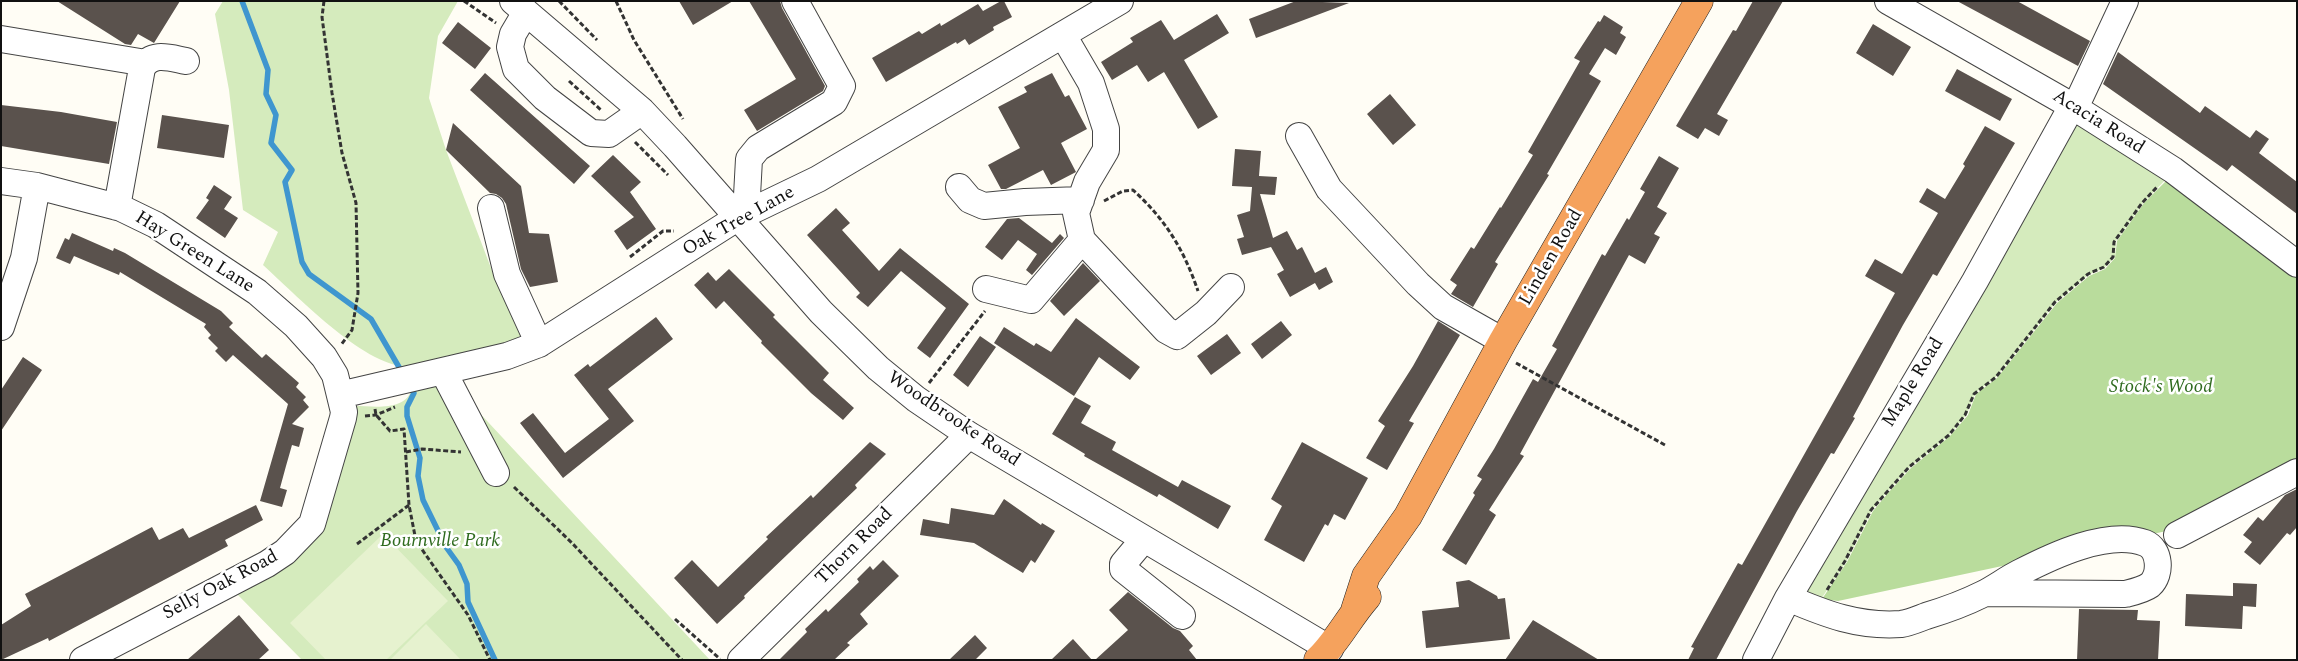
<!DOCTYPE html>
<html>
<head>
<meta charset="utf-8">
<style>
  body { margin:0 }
  #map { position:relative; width:2298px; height:661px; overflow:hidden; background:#fffdf5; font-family:Spectral,serif }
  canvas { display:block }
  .frame { position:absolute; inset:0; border:2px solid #111; pointer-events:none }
</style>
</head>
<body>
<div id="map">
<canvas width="2298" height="661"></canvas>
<div class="frame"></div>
</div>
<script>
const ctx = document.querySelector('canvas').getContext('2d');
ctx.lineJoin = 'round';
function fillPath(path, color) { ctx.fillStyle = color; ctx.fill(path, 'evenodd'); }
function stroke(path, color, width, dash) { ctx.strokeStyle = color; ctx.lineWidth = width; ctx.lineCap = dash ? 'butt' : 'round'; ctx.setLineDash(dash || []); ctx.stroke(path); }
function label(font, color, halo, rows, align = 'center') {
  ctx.font = font + ' Spectral,serif'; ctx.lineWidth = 5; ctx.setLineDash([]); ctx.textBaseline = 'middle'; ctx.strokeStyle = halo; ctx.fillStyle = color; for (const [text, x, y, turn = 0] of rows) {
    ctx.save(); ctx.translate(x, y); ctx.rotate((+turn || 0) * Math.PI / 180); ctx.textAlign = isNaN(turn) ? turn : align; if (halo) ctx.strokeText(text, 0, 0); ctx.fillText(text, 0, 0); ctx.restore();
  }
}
const green = new Path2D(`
  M223 1H458L438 36 429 98 446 150 499 289 526 336 499 347 405 366C364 366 294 293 263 265L278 232 243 210 229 90 215 14Z
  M2079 117 2171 174 2143 203 2116 241 2115 257 2104 268 2088 275 2056 302 1996 377 1975 393 1967 414 1949 435 1910 467 1887 492 1872 510 1846 562 1821 599 1790 595Z
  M445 384 474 407 710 660H302L235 592 292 558 355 406C374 406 406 412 412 388Z`);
const forest = new Path2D(`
  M2172 175 2297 272V464L2176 529 1838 601 1822 599 1847 562 1873 511 1888 493 1911 468 1950 436 1968 415 1976 394 1997 378 2057 303 2089 276 2105 269 2115 258 2117 241 2144 203Z`);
const pitch = new Path2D(`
  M383 534 448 601 386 660H326L290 623Z
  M426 624 461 660H390Z`);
const stream = new Path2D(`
  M242 1 268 70 266 94 276 115 271 143 292 170 285 182 302 262 309 274 371 319 403 374
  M410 386 414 393 407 407V416L420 458 418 476 423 500 446 547 459 565 467 584 468 602 495 660`);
const building = new Path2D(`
  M57 1H180L154 43 138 34 131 45 125 44Z
  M679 1H733L693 25Z
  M749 1H780L782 8 825 86 823 91 757 131 744 110 796 79Z
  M1001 1H1004L1012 17 993 27 994 30 969 45 965 39 957 44 956 42 886 82 872 58 919 31 922 34 940 23 941 26 978 4 983 11Z
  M1296 1 1349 3 1256 38 1249 19Z
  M1753 1H1783L1717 114 1728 120 1719 136 1705 128 1698 139 1676 126 1733 30 1736 31Z
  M1957 1H2017L2090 41 2078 66Z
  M1217 14 1229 33 1184 60 1218 117 1198 129 1164 72 1148 82 1137 65 1112 80 1101 62 1133 42 1130 38 1161 20 1174 40Z
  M1604 15 1623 27 1620 33 1626 37 1616 55 1605 48 1589 74 1601 81 1547 174 1549 175 1495 262 1498 264 1473 307 1451 294 1457 285 1450 280 1471 247 1474 249 1500 207 1501 208 1533 155 1528 152 1580 61 1574 58 1598 21 1600 22Z
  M458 22 491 48 475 69 442 43Z
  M1873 24 1911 47 1893 76 1856 53Z
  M2118 52 2200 113 2205 106 2250 138 2256 130 2269 139 2259 153 2297 182V214L2232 165 2227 171 2103 84Z
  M1957 69 2012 99 2000 121 1945 91Z
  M485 73 590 166 574 184 470 90Z
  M1052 73 1065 97 1069 95 1087 129 1061 143 1076 172 1051 185 1043 170 1006 189H1001L988 165 1020 148 998 107 1027 92 1024 87Z
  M1390 94 1416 125 1393 145 1367 114Z
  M1 105 61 112 117 122 109 164 1 146Z
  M162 115 229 125 224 158 157 148Z
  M453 123 521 186 529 233 549 234 558 282 530 287 521 269 506 204 502 198 496 194 490 193 446 150Z
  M1985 126 2015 143 1937 276 1933 274 1903 325 1853 417 1855 418 1834 454 1831 453 1797 511 1716 660H1688L1694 648 1691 647 1738 563 1742 565 1895 293 1865 276 1875 259 1902 274 1938 213 1919 202 1927 188 1945 199 1965 166 1963 164Z
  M1235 149 1261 151 1259 176 1277 177 1275 195 1260 194 1273 238 1287 231 1297 250 1302 247 1315 273 1326 267 1333 282 1319 290 1315 283 1290 297 1277 274 1284 270 1271 247 1242 255 1237 239 1244 237 1237 215 1250 211 1252 187 1232 186Z
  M613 155 641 182 630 192 656 229 627 250 614 231 634 217 591 176Z
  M1659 156 1679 168 1657 207 1667 213 1654 234 1660 237 1645 264 1629 255 1520 454 1524 456 1489 510 1496 515 1466 565 1442 550 1475 495 1473 493 1482 479 1477 476 1494 449 1533 379 1538 382 1557 349 1552 346 1602 254 1605 256 1627 218 1629 220 1645 192 1640 189Z
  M214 185 232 197 224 209 238 218 225 238 196 218 209 200 206 198Z
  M836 208 850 223 842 230 879 271 900 248 969 304 930 358 917 348 946 308 901 271 868 307 856 297 860 293 807 235Z
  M1019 218 1052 243 1060 234 1064 238 1032 275 1026 270 1037 254 1018 240 1002 260 985 247 1007 219Z
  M72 233 113 251 114 248 125 253 221 311 233 323 229 327 262 358 266 354 299 383 296 387 306 397 303 400 309 407 292 424 304 428 299 447 292 445 286 466 280 488 287 490 282 507 260 501 288 404 233 355 226 362 215 351 218 348 208 338 211 335 204 327 206 324 120 272 119 275 74 256 70 264 56 258 65 238 69 240Z
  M1083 263 1100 281 1064 316 1050 301Z
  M729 269 775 315 773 317 829 373 823 380 854 408 843 420 811 393 761 343 762 341 724 301 716 309 694 285 708 272 716 281Z
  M656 317 673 339 608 389 634 421 563 478 520 423 533 413 565 453 609 419 574 375 588 364 590 367Z
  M1076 318 1140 367 1130 380 1099 357 1074 396 994 343 1004 327 1034 346 1036 343 1051 352Z
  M1281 321 1292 335 1262 359 1251 344Z
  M1438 321 1460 335 1409 421 1414 423 1387 470 1366 458 1385 426 1378 421 1413 366Z
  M1227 334 1241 353 1211 375 1197 356Z
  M980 336 996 347 968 387 953 375Z
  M23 357 42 370 1 431V390Z
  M1075 397 1091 406 1081 423 1116 442 1112 450 1178 487 1182 480 1231 506 1218 529 1159 494 1157 497 1084 456 1085 454 1052 434Z
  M870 442 886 454 855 485 857 488 744 596 745 598 717 624 674 578 692 560 718 587 768 539 766 537 811 495 813 498Z
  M1302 442 1368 478 1345 520 1334 514 1328 526 1325 524 1304 562 1264 540 1282 506 1271 499Z
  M2297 489V527L2290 535 2287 533 2260 565 2244 552 2252 542 2243 535 2258 517 2263 521 2285 495Z
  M1004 499 1041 525 1042 523 1055 531 1035 563 1031 560 1023 573 974 543 920 535 923 519 949 524 951 508 994 515Z
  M256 505 263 520 225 540 228 546 49 641 48 638 1 660V625L31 606 25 594 152 527 159 540 183 528 189 538Z
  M883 560 899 576 860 614 868 624 847 643 850 645 834 660H779L807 632 805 629 826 609 828 612 859 582 857 579 870 566 873 570Z
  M1469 580 1497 596 1498 599 1505 598 1510 639 1426 648 1422 611 1459 607 1456 582Z
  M2233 583 2257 584 2256 607 2243 606 2242 629 2185 626 2186 594 2233 596Z
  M1128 592 1173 628 1180 631 1193 646 1189 650 1197 660H1095L1128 630 1109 610Z
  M2079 609 2138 610 2137 620 2160 621 2158 660H2077Z
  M239 615 269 650 258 660H187Z
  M1533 620 1599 660H1505Z
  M975 635 987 648 975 660H949Z
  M1073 639 1092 660H1051Z`);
const path = new Path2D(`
  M324 1 322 17 332 93 342 153 356 203 358 293 352 330 341 345
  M464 1 496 23
  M559 1 597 40
  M616 1 634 40 683 119
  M569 81 601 110
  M635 142 668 175
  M1104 201 1123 191 1133 190C1166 220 1184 250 1198 291
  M630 257 663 231H674
  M1516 363 1665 445
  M929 383 985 311
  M375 409 376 415 390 431 404 429 409 505 416 541 468 615 490 660
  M365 416 376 415 395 407
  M406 452 422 449 461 452
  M514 487 572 543 682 660
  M357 544 409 505
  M1827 590 1845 561 1871 510 1909 467 1949 435 1965 415 1974 394 1996 377 2055 302 2088 274 2104 267 2113 257 2114 242 2142 203 2157 187
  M675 619 720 659`);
const minor = new Path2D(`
  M513 1 642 111 675 146 821 312 878 368 916 399 969 435 1330 649
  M1888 1 2072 106 2173 170 2297 264
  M526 12 513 34 510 47 516 69 545 98 591 133 609 134 642 111
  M1063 35 1091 83 1106 129V150L1087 182 1076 213 1082 240 1166 330 1177 336 1206 313 1231 287
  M1 39 146 63
  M2075 108 2125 1
  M1299 136 1329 189 1418 284 1443 307 1503 341
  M1 181 37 186 121 208 156 225 257 292 296 326 324 357 335 375 344 412 343 418 312 524 285 552 267 564 83 660
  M959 187 970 200 984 206 1025 202 1081 200
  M117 207 142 68C152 51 170 58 186 61
  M491 208 507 274 539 344
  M746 214 749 159 758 148 834 102 842 86 795 1
  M986 289 1031 300 1082 240
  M1 327 24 258 37 186
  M443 371 496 473
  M340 395 507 356 539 344 737 218 818 179 1120 1
  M2177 535 2297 472
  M1144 539 1123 564V569L1182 616
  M1788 598C1825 614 1859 627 1901 624 1909 623 1918 619 1926 616 1946 610 1965 603 1983 594 1995 588 2007 579 2019 573 2052 556 2108 529 2145 543 2160 549 2162 574 2150 585 2143 590 2133 592 2125 594L1985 593
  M741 660 969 435
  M1756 660 1788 598 1975 281 2072 106`);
const highway = new Path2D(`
  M1355 610 1366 576 1408 516 1503 341 1699 1
  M1318 660C1338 641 1349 617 1367 597`);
const streetNames = [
  ["Acacia Road",2098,123,32],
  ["Oak Tree Lane",739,222,-29],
  ["Hay Green Lane",194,253,32],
  ["Linden Road",1552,258,-60],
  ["Maple Road",1914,383,-59],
  ["Woodbrooke Road",953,420,34],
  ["Thorn Road",855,547,-45],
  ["Selly Oak Road",221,586,-28]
];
const parkNames = [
  ["Stock's Wood",2161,388],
  ["Bournville Park",440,542]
];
fillPath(green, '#d5ebbd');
fillPath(forest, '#b9dc9c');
fillPath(pitch, '#e6f2cf');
stroke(stream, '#3f96cf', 5.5);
fillPath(building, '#5a524d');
stroke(minor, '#444', 28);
stroke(highway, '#222', 29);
stroke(path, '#333', 3, [5, 2.5]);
stroke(minor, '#fff', 26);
stroke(highway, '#f5a25d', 28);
label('19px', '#111', '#fff', streetNames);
label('italic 19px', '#2f6b1f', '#fff', parkNames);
</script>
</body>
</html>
